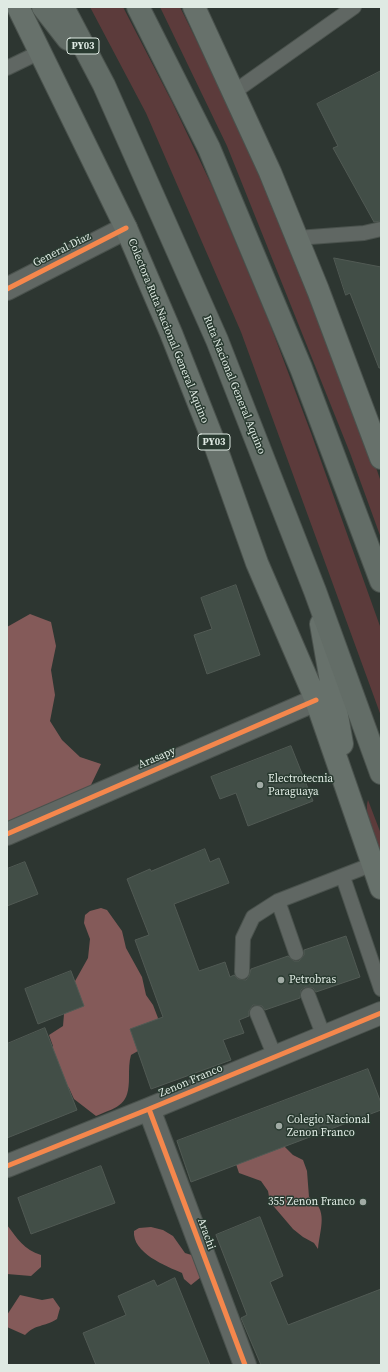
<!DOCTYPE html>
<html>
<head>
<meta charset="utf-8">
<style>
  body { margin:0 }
  #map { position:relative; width:388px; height:1372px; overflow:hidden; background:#2d3631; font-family:"Source Serif 4",serif }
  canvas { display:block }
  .frame { position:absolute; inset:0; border:8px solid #dfeae3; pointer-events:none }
</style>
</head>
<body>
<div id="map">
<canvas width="388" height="1372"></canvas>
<div class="frame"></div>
</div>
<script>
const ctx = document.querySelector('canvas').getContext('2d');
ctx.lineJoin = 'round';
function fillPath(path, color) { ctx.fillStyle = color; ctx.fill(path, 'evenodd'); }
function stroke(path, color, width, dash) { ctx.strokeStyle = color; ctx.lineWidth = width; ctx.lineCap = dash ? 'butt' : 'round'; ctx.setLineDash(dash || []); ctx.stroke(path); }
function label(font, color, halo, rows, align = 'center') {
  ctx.font = font + ' "Source Serif 4",serif'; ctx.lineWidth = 3; ctx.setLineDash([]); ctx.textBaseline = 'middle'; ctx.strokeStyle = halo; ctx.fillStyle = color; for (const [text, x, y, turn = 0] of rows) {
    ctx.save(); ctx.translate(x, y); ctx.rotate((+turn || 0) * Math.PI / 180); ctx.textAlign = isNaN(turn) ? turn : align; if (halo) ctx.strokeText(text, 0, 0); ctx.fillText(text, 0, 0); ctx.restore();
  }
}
const green = new Path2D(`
  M90 7H123L172 102 212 186 268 319 311 433 381 629V716L241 332 146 113Z
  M160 7H180L246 141 302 275 369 447 381 482V538L350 453 227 146Z
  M368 800 381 834V856C377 843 363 813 368 800Z`);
const forest = new Path2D(`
  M30 614 51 622 56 646 51 670 55 695 50 721 62 740 80 757 101 764 90 787 43 810 37 833 14 838 7 845V627Z
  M101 908 107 910 122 931 126 948 142 977 146 995 153 1005 158 1018 157 1024 138 1051 131 1055C129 1062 129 1069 129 1077 129 1105 120 1106 96 1116L74 1099 69 1088 60 1079 45 1055 53 1046 49 1035 63 1026 64 1014 74 983 88 958 90 939 84 923 85 915 90 911Z
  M284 1146 293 1155 303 1160 307 1171 309 1197C329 1210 320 1228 318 1249L314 1243 303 1237 293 1229 270 1202 268 1191 261 1181 239 1173 235 1161Z
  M7 1225C17 1238 24 1250 41 1255V1267L31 1276 7 1274Z
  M151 1227 163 1230 173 1236 185 1253 201 1258 206 1273 191 1285 184 1279 182 1273C166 1266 132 1253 134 1231L139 1228Z
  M20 1295 42 1300 53 1298 60 1308 57 1319C43 1328 37 1323 25 1335L7 1327V1315Z`);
const building = new Path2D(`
  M381 71V221L374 222 333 148 338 146 317 104Z
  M334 258 381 267V368H379L350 293 346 295Z
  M236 585 260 655 207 674 194 635 212 629 201 598Z
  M291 746 313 801 248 826 236 793 220 799 211 777Z
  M205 849 210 862 219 858 229 883 174 904 199 971 225 962 230 977 234 975 238 979 246 980 249 976 251 969 288 956 294 961H299L304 955V950L346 936 360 977 316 992 313 988 305 987 301 990 300 998 265 1010 262 1006 253 1005 249 1011V1016L239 1020 244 1033 223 1040 231 1060 151 1089 130 1029 163 1017 135 940 149 935 127 879 150 869 151 871Z
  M25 862 38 894 7 906V869Z
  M71 971 84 1006 38 1024 25 989Z
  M45 1028 77 1110 7 1138V1044Z
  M368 1069 381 1103V1110L191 1182 177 1141Z
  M101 1166 115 1203 31 1234 18 1198Z
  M260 1217 283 1276 270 1282 288 1325 381 1289V1365H261L241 1318 247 1315 216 1235Z
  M175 1278 210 1365H96L83 1333 126 1315 118 1296 154 1280 157 1286Z`);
const lane = new Path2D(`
  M7 68 40 52
  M234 92 354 7
  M297 238 364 233 381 229
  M343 877 381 989
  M278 901 296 953
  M242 972 243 938 253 917 278 901 373 864
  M308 995 324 1037
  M257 1013 275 1057`);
const street = new Path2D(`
  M7 289 126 228
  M7 834 316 700
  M149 1109 245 1365
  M7 1166 149 1109 381 1013`);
const primary = new Path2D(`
  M18 7 126 228 171 333 214 442 257 563 316 700 381 888
  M194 7 270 172 318 290 381 458
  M321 624 342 744`);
const highway = new Path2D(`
  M43 7 68 39
  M63 7 104 85 217 340 315 591 381 773
  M138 7 209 148 301 368 381 581`);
const cycleway = new Path2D(`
  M7 289 126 228
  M7 834 316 700
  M149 1109 245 1365
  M7 1166 149 1109 381 1013`);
const markers = [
  [260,785,4,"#a1aba5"],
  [281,980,4,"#a1aba5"],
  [279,1126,4,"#a1aba5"],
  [363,1202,4,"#a1aba5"]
];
const shields = [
  [83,46,32],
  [214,442,32]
];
const shieldNames = [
  ["PY03",83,46],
  ["PY03",214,442]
];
const streetNames = [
  ["General Diaz",62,250,-27],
  ["Colectora Ruta Nacional General Aquino",168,331,68],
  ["Ruta Nacional General Aquino",234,385,68],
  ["Arasapy",157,758,-23],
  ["Zenon Franco",191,1081,-23],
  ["Arachi",206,1234,70]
];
const poiNames = [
  ["Electrotecnia",268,779],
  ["Paraguaya",268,792],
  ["Petrobras",289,980],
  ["Colegio Nacional",287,1120],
  ["Zenon Franco",287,1133],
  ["355 Zenon Franco",355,1202,"right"]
];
fillPath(green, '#5c3b3b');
fillPath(forest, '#845a59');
fillPath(building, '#424e47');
stroke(building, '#515a54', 1);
stroke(lane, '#4a524d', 16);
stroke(street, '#4a524d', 24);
stroke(primary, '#4a524d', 24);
stroke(highway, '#4a524d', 24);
stroke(lane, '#606763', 14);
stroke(street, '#606763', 22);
stroke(primary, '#67716b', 22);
stroke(highway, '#636d67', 22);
stroke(cycleway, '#f5874c', 5);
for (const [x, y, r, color] of markers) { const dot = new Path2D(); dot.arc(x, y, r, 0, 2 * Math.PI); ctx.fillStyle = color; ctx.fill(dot); stroke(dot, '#293a30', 1.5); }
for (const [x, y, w] of shields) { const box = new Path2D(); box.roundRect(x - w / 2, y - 8, w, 16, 3); ctx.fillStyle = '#293a30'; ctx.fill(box); stroke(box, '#dfeae3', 1); }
label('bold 10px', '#dfeae3', null, shieldNames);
label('11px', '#dfeae3', '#293a30', streetNames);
label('11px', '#dfeae3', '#293a30', poiNames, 'left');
</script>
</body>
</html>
